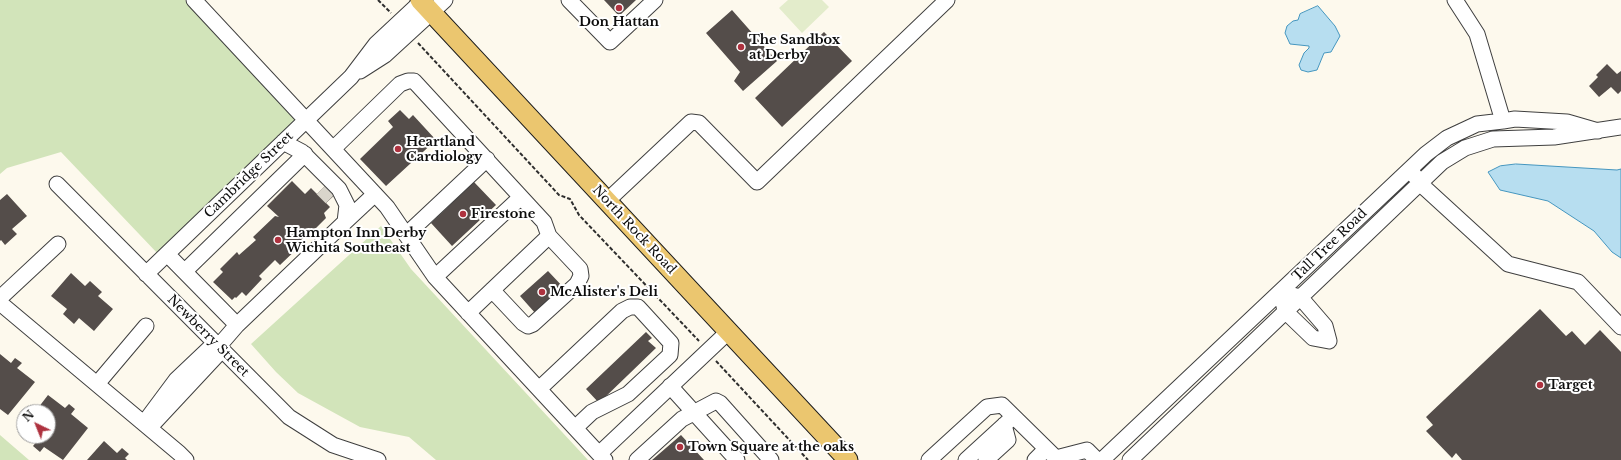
<!DOCTYPE html>
<html>
<head>
<meta charset="utf-8">
<style>
  body { margin:0 }
  #map { position:relative; width:1621px; height:460px; overflow:hidden; background:#fdf9ed; font-family:"Libre Baskerville",serif }
  canvas { display:block }
  .north { position:absolute; left:16px; top:404px; width:40px; height:40px; box-sizing:border-box; background:#fff; border:1px solid #9e9e9e; border-radius:50%; rotate:317deg; font-size:11px; font-weight:700; line-height:16px; text-align:center; color:#0c0c0c }
  .north::after { content:''; display:block; margin:auto; width:14px; height:18px; background:#ae323f; clip-path:polygon(50% 0,100% 100%,50% 72%,0 100%) }
</style>
</head>
<body>
<div id="map">
<canvas width="1621" height="460"></canvas>
<div class="north">N</div>
</div>
<script>
const ctx = document.querySelector('canvas').getContext('2d');
ctx.lineJoin = 'round';
function fillPath(path, color) { ctx.fillStyle = color; ctx.fill(path, 'evenodd'); }
function stroke(path, color, width, dash) { ctx.strokeStyle = color; ctx.lineWidth = width; ctx.lineCap = dash ? 'butt' : 'round'; ctx.setLineDash(dash || []); ctx.stroke(path); }
function label(font, color, halo, rows, align = 'center') {
  ctx.font = font + ' "Libre Baskerville",serif'; ctx.lineWidth = 4; ctx.setLineDash([]); ctx.textBaseline = 'middle'; ctx.strokeStyle = halo; ctx.fillStyle = color; for (const [text, x, y, turn = 0] of rows) {
    ctx.save(); ctx.translate(x, y); ctx.rotate((+turn || 0) * Math.PI / 180); ctx.textAlign = isNaN(turn) ? turn : align; if (halo) ctx.strokeText(text, 0, 0); ctx.fillText(text, 0, 0); ctx.restore();
  }
}
const green = new Path2D(`
  M0 0H185L300 121 159 255 61 152 7 168 0 174Z
  M381 226 411 269 588 460H436L409 437 360 427 298 393 276 372 251 344Z
  M0 435 29 460H0Z`);
const pitch = new Path2D(`
  M788 0H822L829 7 802 33 779 8Z`);
const water = new Path2D(`
  M1318 6 1335 26 1340 36 1331 52 1324 53 1317 70 1308 72 1301 70 1299 65 1304 53 1309 48V46L1290 44 1285 33 1287 26 1293 21 1298 20 1300 14Z
  M1516 164 1617 170 1621 169V258L1612 252 1594 231 1548 201 1500 190 1488 172 1500 166Z`);
const building = new Path2D(`
  M604 0H636L619 16Z
  M732 10 777 61 743 91 734 81 740 72 706 33Z
  M824 32 852 61 782 127 755 98Z
  M1607 64 1617 74 1621 71V91L1618 94 1611 87 1599 97 1589 86 1598 77 1596 75Z
  M400 110 409 119 413 115 436 140 386 186 360 159 393 127 388 121Z
  M292 181 305 194 311 188 317 194 328 183 337 193 326 203 330 207 324 213 326 218 313 231 309 228 304 232 306 235 300 241 301 245 280 265 275 260 259 276 262 279 246 296 242 292 236 298 235 297 232 300 213 282 223 272 220 269 237 252 239 255 256 240 253 237 275 216 279 217 267 206Z
  M474 182 496 205 452 246 431 223Z
  M7 194 27 216 12 229 17 234 5 245 1 240 0 241V200Z
  M548 271 564 288 536 314 520 296Z
  M71 273 85 286 90 281 102 292 98 296 113 309 94 331 79 318 74 324 63 314 67 309 51 296Z
  M1540 309 1566 336 1572 331 1585 345 1600 330 1621 352V460H1462L1456 453 1452 458 1426 431 1433 425 1426 417Z
  M646 332 652 338 648 341 656 348 599 403 586 389Z
  M0 354 11 363 15 358 22 363 17 368 35 382 8 415 0 409Z
  M48 395 65 408 69 404 75 409 71 414 88 428 63 460 44 447 40 452 33 446 37 441 31 436H48V412H35Z
  M681 435 704 460H652Z
  M104 441 117 453 122 448 129 454 125 458 127 460H87Z`);
const minorTunnel = new Path2D(`
  M322 189 331 198`);
const path = new Path2D(`
  M378 0 391 13
  M418 43 559 195 570 199 579 215 699 341
  M716 361 808 460`);
const minor = new Path2D(`
  M194 0 387 207 435 277 599 454
  M569 0 610 42 655 0
  M1455 0 1477 34 1503 121
  M360 71 385 55 445 0
  M333 149 400 84 408 81H414L544 222 549 236 468 313
  M1414 175 1426 189 1508 264 1578 282 1621 327
  M57 184 289 417 333 445 378 460
  M607 201 691 122 699 123 757 182 947 0
  M345 222 375 194
  M406 235 487 159
  M167 254 237 325
  M185 271 305 154
  M146 274 351 77 376 44 423 0
  M435 277 521 197
  M492 290 523 323 528 326 533 324 577 284 581 276 580 269 549 236
  M1281 292 1300 297 1325 326 1329 341 1313 338 1285 311Z
  M0 298 58 244
  M0 303 179 453 186 460
  M218 347 237 325 345 222 347 205 339 189 302 152 283 142
  M97 384 146 326
  M670 386 737 460
  M539 389 622 311 630 307H638L671 343 670 355 628 394 592 412 575 428
  M144 423 176 380 215 343
  M153 424 222 350
  M1056 458 1087 450 1097 460
  M605 460 599 454 728 332
  M637 460 682 419 716 401 720 403 771 460
  M929 460 987 407 1002 405 1058 460
  M966 460 1013 417
  M986 460 1008 440 1004 425
  M1035 460 1046 449
  M1102 460 1426 154 1447 138 1477 124 1503 121 1515 119 1567 122 1598 131
  M1130 460 1442 162 1465 148 1493 139 1554 137 1621 127`);
const major = new Path2D(`
  M420 0 848 460`);
const markers = [
  [619,8,4,"#ae323f"],
  [741,47,4,"#ae323f"],
  [398,149,4,"#ae323f"],
  [463,214,4,"#ae323f"],
  [278,240,4,"#ae323f"],
  [542,292,4,"#ae323f"],
  [1540,385,4,"#ae323f"],
  [680,447,4,"#ae323f"]
];
const poiNames = [
  ["Don Hattan",619,22,"center"],
  ["The Sandbox",749,40],
  ["at Derby",749,55],
  ["Heartland",406,142],
  ["Cardiology",406,157],
  ["Firestone",471,214],
  ["Hampton Inn Derby",286,233],
  ["Wichita Southeast",286,248],
  ["McAlister's Deli",550,292],
  ["Target",1548,385],
  ["Town Square at the oaks",688,447]
];
const streetNames = [
  ["Cambridge Street",249,175,-44],
  ["North Rock Road",634,230,47],
  ["Tall Tree Road",1330,245,-44],
  ["Newberry Street",208,336,45]
];
fillPath(green, '#d2e4ba');
fillPath(pitch, '#e3eccb');
fillPath(water, '#b7def0');
stroke(water, '#4596bf', 1);
fillPath(building, '#544d4a');
stroke(minorTunnel, '#d9d5cb', 15, [15, 8]);
stroke(minor, '#3f3f3f', 17);
stroke(major, '#1d1d1d', 21);
stroke(path, '#2e2e2e', 2, [4, 2]);
stroke(minor, '#fff', 15);
stroke(major, '#ebc66f', 19);
for (const [x, y, r, color] of markers) { const dot = new Path2D(); dot.arc(x, y, r, 0, 2 * Math.PI); ctx.fillStyle = color; ctx.fill(dot); stroke(dot, '#fff', 1.5); }
label('bold 13px', '#0c0c0c', '#fff', poiNames, 'left');
label('13px', '#0c0c0c', '#fff', streetNames);
</script>
</body>
</html>
